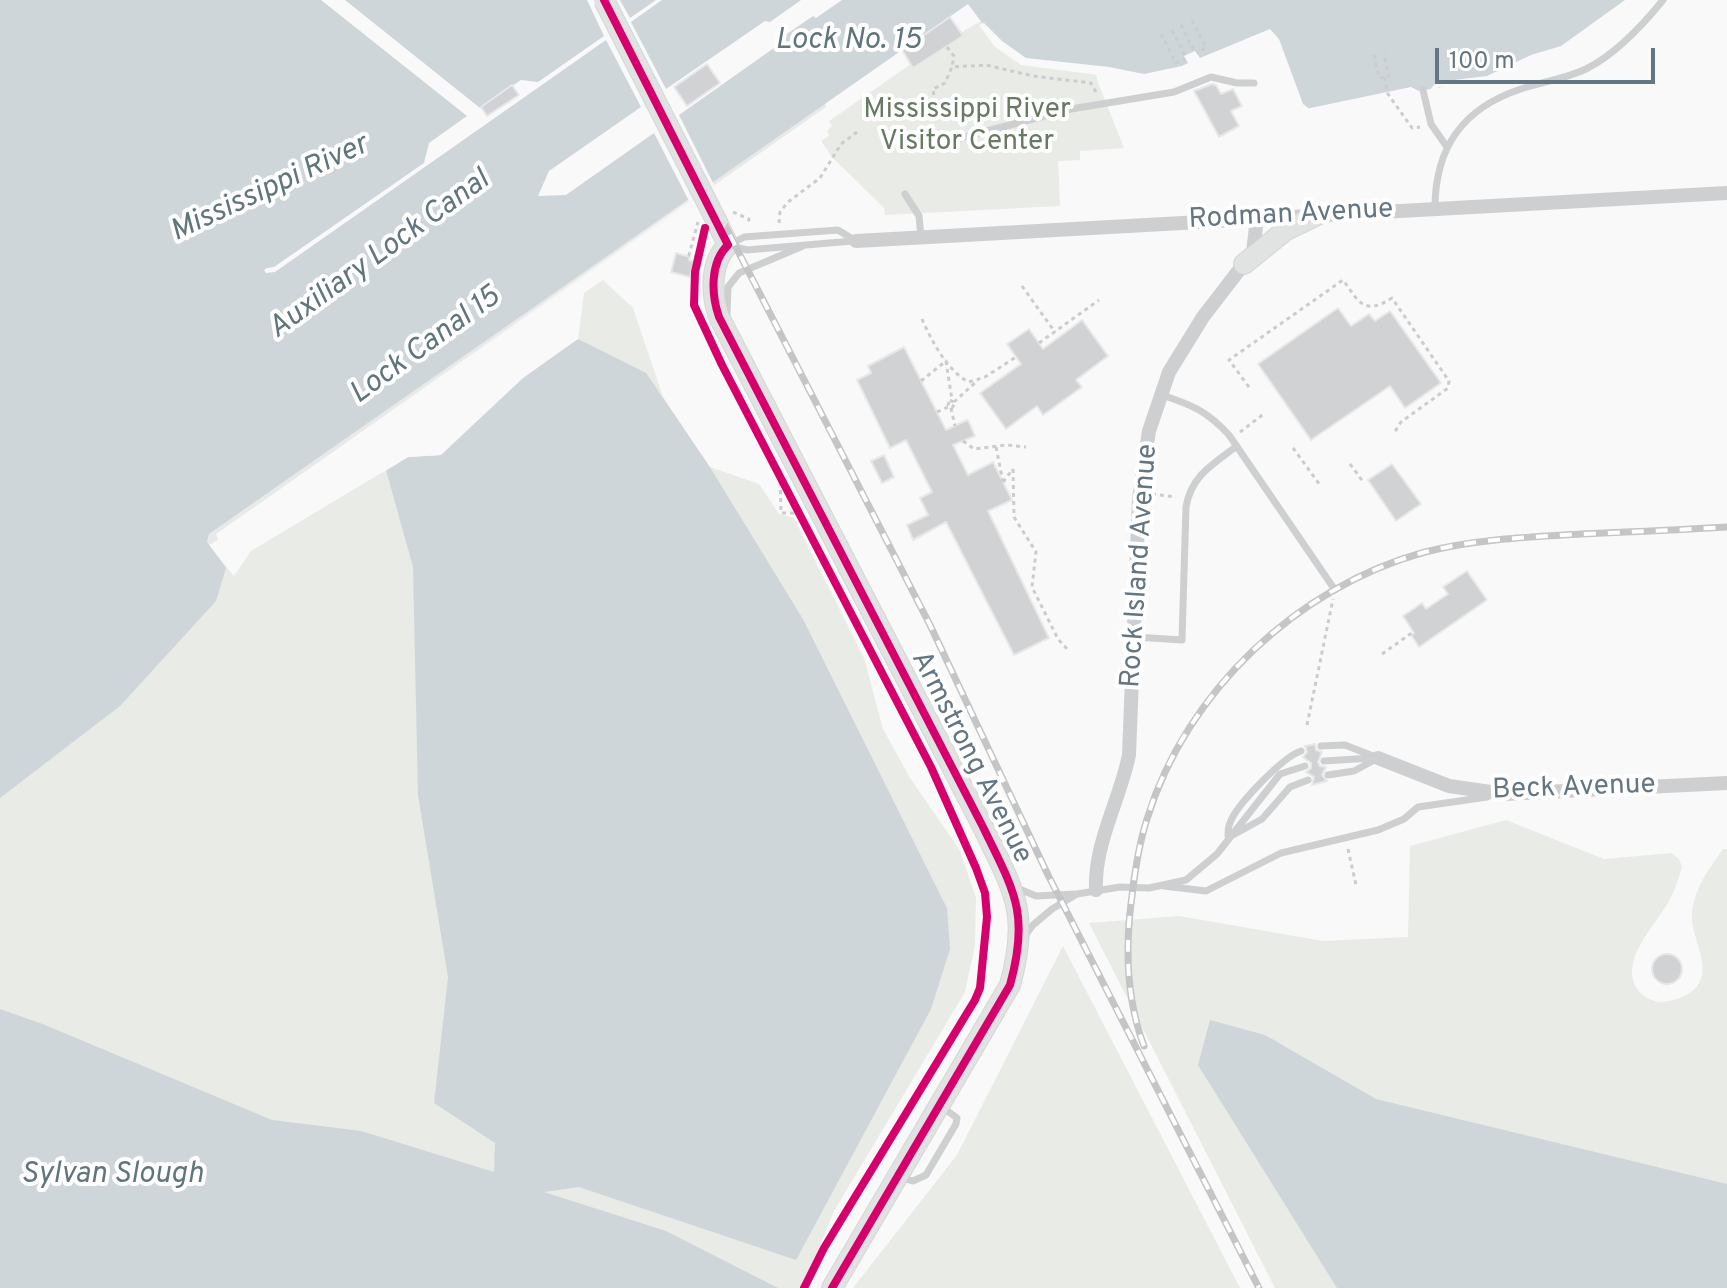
<!DOCTYPE html>
<html>
<head>
<meta charset="utf-8">
<style>
  body { margin:0 }
  #map { position:relative; width:1727px; height:1288px; overflow:hidden; background:#f9f9f9; font-family:Overpass,sans-serif }
  canvas { display:block }
  .scale { position:absolute; left:1435px; top:48px; width:220px; height:36px; box-sizing:border-box; border:4px solid #657683; border-top:0; padding-left:10px; font-size:24px; line-height:28px; white-space:nowrap; color:#657683; -webkit-text-stroke:6px #fff; paint-order:stroke }
</style>
</head>
<body>
<div id="map">
<canvas width="1727" height="1288"></canvas>
<div class="scale">100 m</div>
</div>
<script>
const ctx = document.querySelector('canvas').getContext('2d');
ctx.lineJoin = 'round';
function fillPath(path, color) { ctx.fillStyle = color; ctx.fill(path, 'evenodd'); }
function stroke(path, color, width, dash) { ctx.strokeStyle = color; ctx.lineWidth = width; ctx.lineCap = dash ? 'butt' : 'round'; ctx.setLineDash(dash || []); ctx.stroke(path); }
function label(font, color, halo, rows, align = 'center') {
  ctx.font = font + ' Overpass,sans-serif'; ctx.lineWidth = 8; ctx.setLineDash([]); ctx.textBaseline = 'middle'; ctx.strokeStyle = halo; ctx.fillStyle = color; for (const [text, x, y, turn = 0] of rows) {
    ctx.save(); ctx.translate(x, y); ctx.rotate((+turn || 0) * Math.PI / 180); ctx.textAlign = isNaN(turn) ? turn : align; if (halo) ctx.strokeText(text, 0, 0); ctx.fillText(text, 0, 0); ctx.restore();
  }
}
const built = new Path2D(`
  M825 103 826 107 216 534 218 540 209 545 207 542 209 534Z`);
const green = new Path2D(`
  M950 17 962 32 981 21 998 44 1096 71 1097 80 1124 148 1080 151V160L1058 161 1060 206 885 215 884 208 832 157 821 141 829 136 827 131 832 126 829 121 911 64 902 51Z
  M603 280 633 308 663 397 691 439 578 339 584 293Z
  M408 457 947 908 803 619 710 467 759 484 779 514 794 518 864 658 883 729 910 778 959 849 976 897 975 945 965 992 834 1211 803 1288H774L429 1182 0 1040V733L209 545 234 576 251 551Z
  M1506 820 1604 859 1672 853 1679 859 1682 867C1679 877 1676 887 1671 897 1659 923 1617 959 1638 990 1642 996 1651 1001 1659 1002 1668 1002 1680 999 1688 994 1719 976 1691 941 1692 915 1693 890 1709 869 1723 849H1727V1288H1275L1089 923 1179 916 1323 941 1408 937 1410 846Z
  M1063 946 1240 1288H853L957 1155Z`);
const water = new Path2D(`
  M0 0H1632L1577 41 1493 78 1419 91 1411 87 1296 111 1273 40 1253 36 1186 68 1145 77 1023 62 998 44 968 4 209 534 207 542 226 568 216 601 120 706 0 798Z
  M578 339 646 373 710 467 803 619 947 908 950 949 931 1009 796 1260 579 1187 544 1192 666 1231 778 1288H0V1009L45 1025 272 1120 361 1131 494 1172 495 1143 434 1103 448 977 418 795 413 567 386 470 408 457 441 455 472 411 558 340Z
  M1210 1020 1265 1035 1376 1099 1727 1184V1288H1337L1198 1065Z`);
const pier = new Path2D(`
  M321 0H345L480 108 521 80 538 82 604 36 587 0H620L630 18 656 0H662L631 22 666 89 765 21 770 22 801 0H842L816 18 813 16 781 38V43L679 115 714 185 263 501 689 201 654 133 566 195 538 196 549 171 641 107 606 40 275 272 266 273 264 270 267 268 274 267 424 163 429 143 467 116Z
  M1625 0H1636L1579 45 1529 63 1502 78 1467 86 1438 87 1437 91 1432 92 1431 88 1437 82 1487 76 1531 55 1561 46Z
  M984 23 1002 41 1026 58 1109 67 1144 74 1182 66 1188 63 1184 56 1195 51 1200 58 1270 29 1279 39 1303 104 1311 110 1292 113 1270 43 1254 41 1187 72 1144 81 1021 65 995 47 979 25Z
  M574 336 578 339 523 378 441 455 408 457 382 473 384 467 407 454 439 451 469 408 556 337Z`);
const building = new Path2D(`
  M950 17 963 36 913 68 902 50Z
  M707 64 720 83 687 106 674 87Z
  M1212 84 1216 85 1221 94 1233 89 1242 106 1231 111 1239 126 1219 137 1194 91Z
  M512 85 519 95 487 116 481 107Z
  M676 253 690 257 689 260 694 261 690 277 671 272Z
  M1338 308 1351 326 1369 314 1375 321 1390 311 1441 383 1405 408 1390 386 1311 440 1258 364Z
  M1082 320 1108 356 1076 380 1082 387 1043 415 1037 406 1006 429 980 393 1021 364 1007 344 1029 329 1043 349Z
  M904 347 946 430 967 420 969 422 975 436 953 445 968 475 993 462 1012 500 988 511 1049 638 1014 655 946 522 913 540 907 525 928 515 920 498 932 492 906 440 890 448 857 380 871 373 868 366Z
  M884 455 894 477 882 483 871 461Z
  M1392 464 1421 504 1396 521 1368 480Z
  M1467 571 1487 600 1419 647 1411 635 1414 633 1403 616 1422 603 1426 609 1448 594 1443 587Z
  M1315 744 1316 750 1322 752 1318 762 1320 766 1326 767 1322 775 1327 781 1312 785 1314 777 1306 772 1311 768V763L1303 757 1307 752 1305 746Z
  M1652 969a15 15 0 1 1 30 0a15 15 0 1 1-30 0Z`);
const path = new Path2D(`
  M1192 20 1206 48 1197 53
  M1181 25 1194 51
  M1172 30 1185 56
  M1161 34 1176 63 1185 59
  M947 47 954 56 952 67
  M1374 55 1379 78 1389 76 1384 53
  M1384 77 1388 94 1412 128 1420 127
  M935 103 933 89 945 83 952 67 986 65 1033 76 1091 83 1097 94
  M733 212 749 219 748 223
  M779 223 780 212 788 202 820 178 841 144 857 132
  M698 257 689 255 698 222
  M1022 286 1055 332
  M922 319C931 340 948 372 969 382L985 377 1016 357
  M1039 343 1099 300
  M921 381 946 361 952 400
  M1249 387 1229 360 1343 280C1359 302 1364 316 1392 298L1449 381 1448 388 1401 422 1394 433
  M950 400 955 403 952 408 948 405Z
  M954 402 978 380
  M951 408 955 426
  M937 412 948 407
  M1240 432 1265 413
  M963 441 974 449 1007 445 1026 447
  M996 447 1003 482
  M1293 448 1320 485
  M1350 464 1364 483
  M1013 469 1014 517 1036 552 1032 587 1058 639 1068 650
  M780 474 781 513H800
  M1003 482 1013 469
  M1152 494 1176 497
  M1382 654 1413 632
  M1307 725 1333 599
  M1348 849 1356 885`);
const lane = new Path2D(`
  M1423 90 1431 124 1447 147
  M945 142 1071 109 1174 92 1211 77 1237 83H1254
  M905 194 919 216 921 237
  M1435 208C1435 147 1463 108 1521 89 1542 82 1565 79 1586 69 1616 54 1642 26 1663 0
  M731 244 744 237 838 230 856 241
  M731 246 747 250 853 241
  M727 314 728 287 739 273 803 246
  M1162 395C1192 405 1207 411 1229 435L1335 590
  M1135 637 1182 640 1186 507C1191 476 1213 464 1237 446
  M1321 746 1345 745 1378 758
  M1324 761 1372 758
  M1328 775 1354 771 1378 758
  M1233 835 1262 819 1290 787 1308 780
  M1228 836C1228 831 1228 827 1230 823 1236 805 1283 757 1301 751
  M1164 886 1206 891 1281 853 1378 830 1404 819 1418 807 1487 797
  M1017 888 1036 896 1075 894
  M1024 937 1033 925 1052 909 1077 894 1120 887 1149 888 1186 880 1217 854 1280 774 1305 766
  M899 1177 913 1181 926 1175 956 1124 957 1118 941 1106`);
const street = new Path2D(`
  M856 241 1727 193
  M1378 758 1449 786 1505 794 1727 783
  M1096 890C1094 843 1120 800 1129 755L1139 498 1149 431 1169 372 1203 317 1253 252 1257 218`);
const secondary = new Path2D(`
  M717 222 728 245C710 262 711 294 719 317L983 827C1014 891 1030 913 1010 985L832 1288
  M1244 264 1286 230 1317 215`);
const rail = new Path2D(`
  M609 0 930 625 1048 875 1259 1288
  M1144 1046C1126 998 1125 946 1132 896 1135 870 1139 844 1147 819 1186 692 1297 587 1425 552 1476 539 1529 537 1581 534 1630 532 1678 530 1727 527`);
const secondaryBridge = new Path2D(`
  M604 0 717 222`);
const cycleway = new Path2D(`
  M604 0 728 245C710 262 711 294 719 317L983 827C1014 891 1030 913 1010 985L832 1288
  M705 228 695 272 694 305 722 365 931 767 976 868 985 893 987 917 980 988 975 1000 824 1248 804 1288`);
const parkNames = [
  ["Mississippi River",967,111],
  ["Visitor Center",967,143]
];
const streetNames = [
  ["Rodman Avenue",1291,216,-3],
  ["Rock Island Avenue",1141,566,-86],
  ["Armstrong Avenue",970,758,63],
  ["Beck Avenue",1574,789,-2]
];
const waterNames = [
  ["Lock No. 15",848,42],
  ["Mississippi River",270,190,-25],
  ["Auxiliary Lock Canal",380,256,-36],
  ["Lock Canal 15",426,347,-36],
  ["Sylvan Slough",112,1176]
];
fillPath(built, '#e8e9e9');
fillPath(green, '#e8ebe6');
fillPath(water, '#ced6d9');
fillPath(pier, '#f9f9f9');
fillPath(building, '#d0d2d3');
stroke(building, '#e8e8e8', 2);
stroke(secondary, '#d5d6d7', 22);
stroke(path, '#cbcccd', 3, [4, 4]);
stroke(lane, '#cecfd0', 7);
stroke(street, '#cecfd0', 14);
stroke(secondary, '#e1e2e2', 20);
stroke(rail, '#c3c5c6', 7);
stroke(rail, '#fff', 4, [12]);
stroke(secondaryBridge, '#d5d6d7', 22, []);
stroke(secondaryBridge, '#e1e2e2', 20);
stroke(cycleway, '#d6006c', 8);
label('28px', '#687a64', '#fff', parkNames);
label('28px', '#657683', '#fff', streetNames);
label('italic 30px', '#60757c', '#fff', waterNames);
</script>
</body>
</html>
